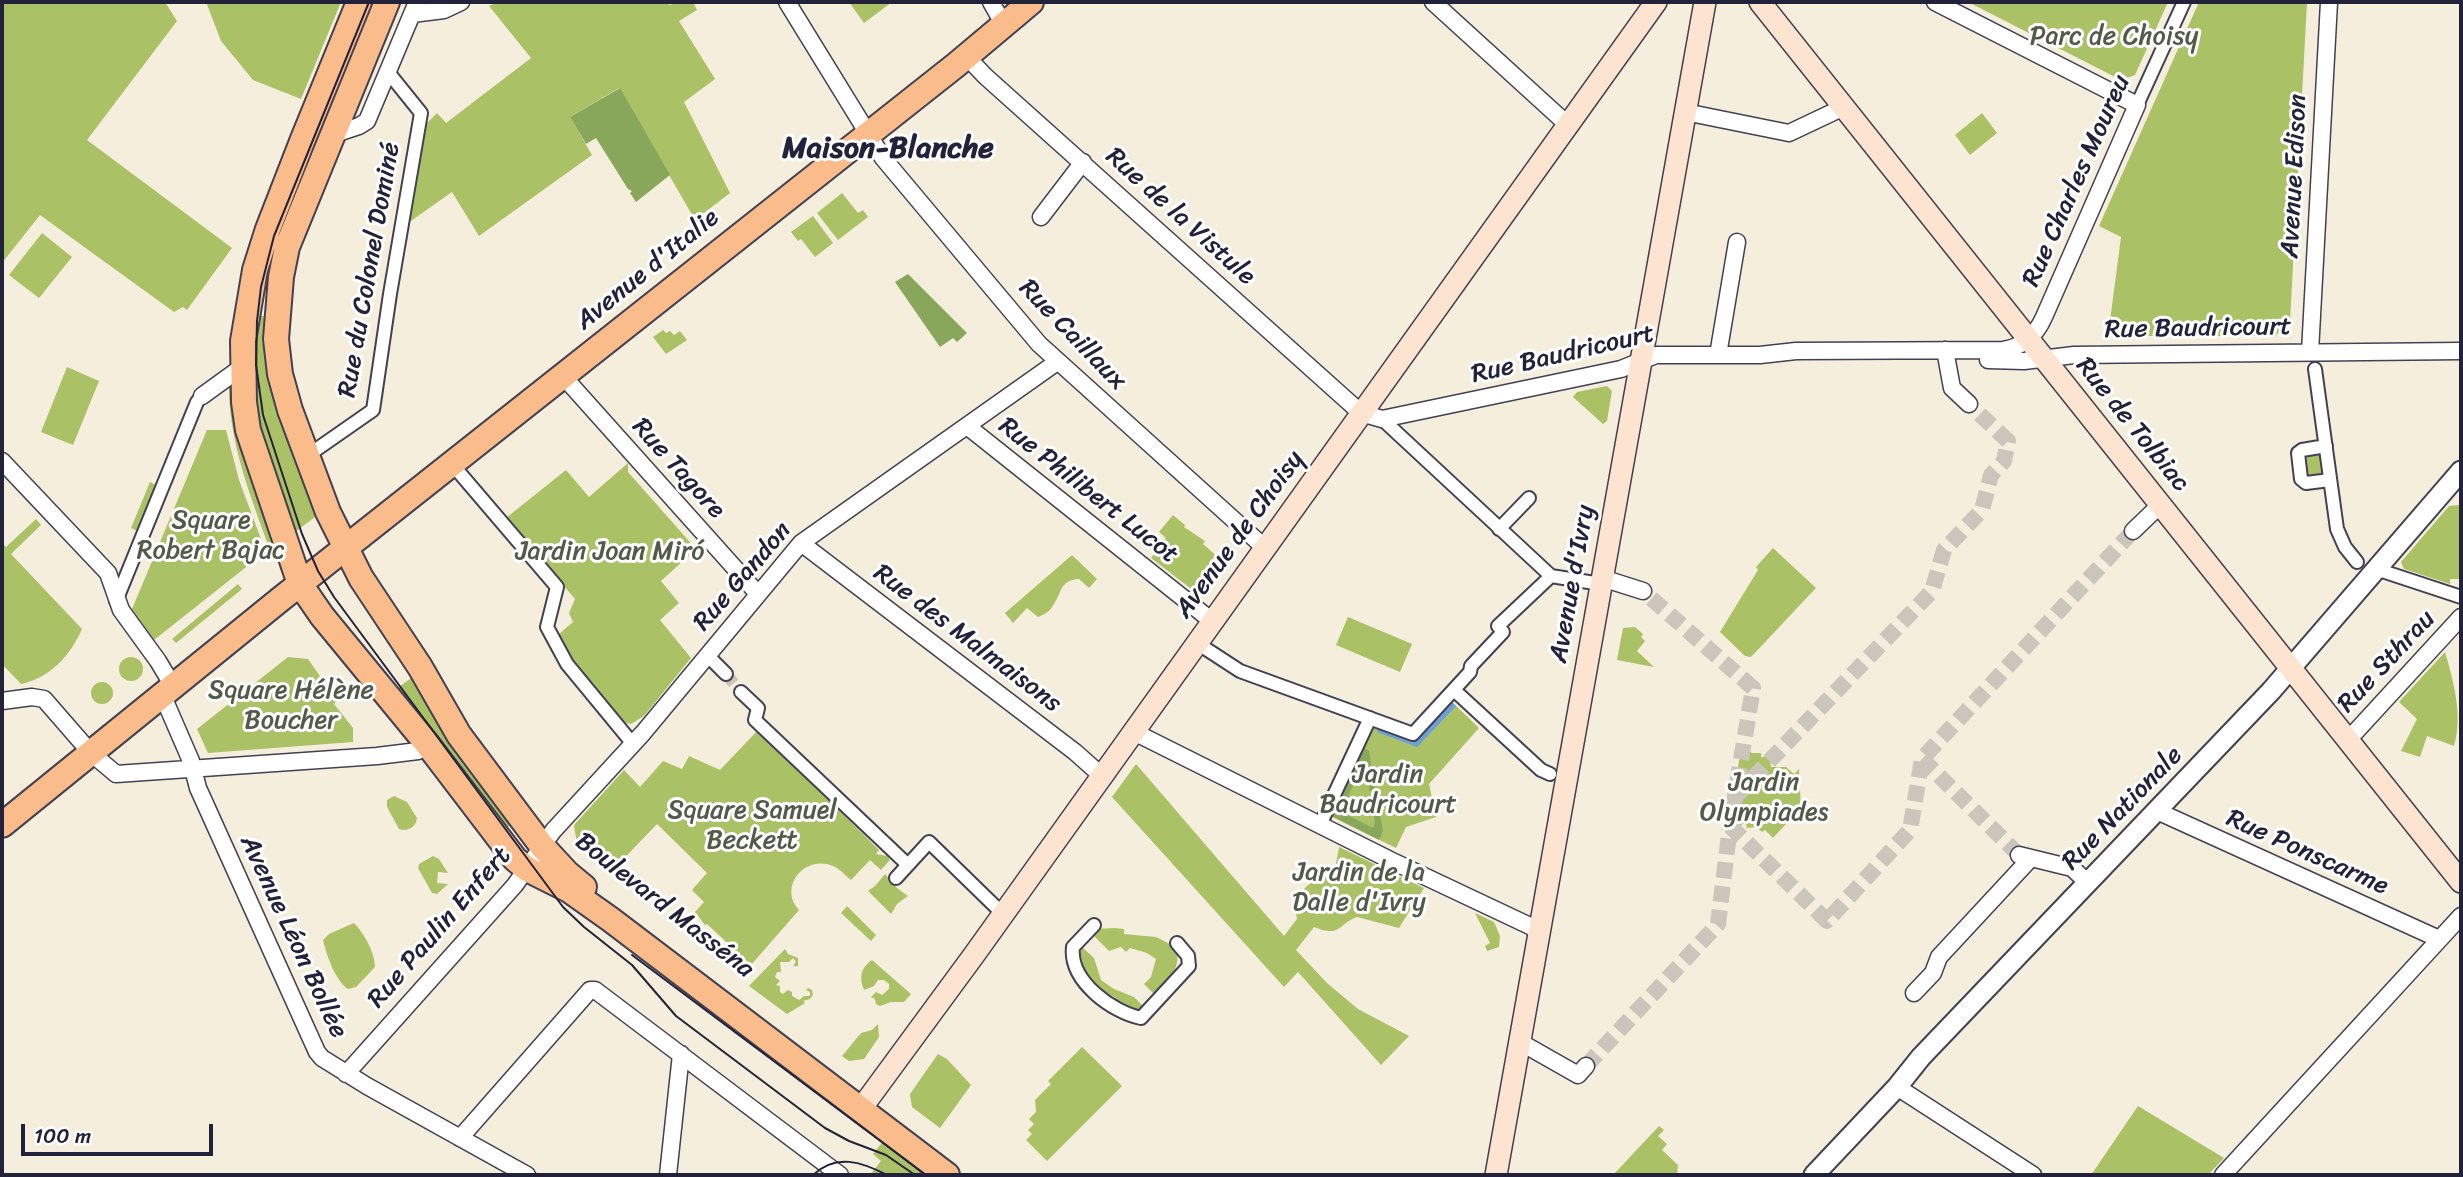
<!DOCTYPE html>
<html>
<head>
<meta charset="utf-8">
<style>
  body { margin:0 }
  #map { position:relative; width:2463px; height:1177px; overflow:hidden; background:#f6eedc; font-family:Sriracha,sans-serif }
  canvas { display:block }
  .frame { position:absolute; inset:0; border:4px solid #22223b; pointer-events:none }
  .scale { position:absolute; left:21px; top:1124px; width:192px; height:32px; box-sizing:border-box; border:4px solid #22223b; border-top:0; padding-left:9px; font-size:21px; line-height:24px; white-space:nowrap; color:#22223b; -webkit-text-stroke:5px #fff; paint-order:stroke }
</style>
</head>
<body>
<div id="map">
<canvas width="2463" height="1177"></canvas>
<div class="frame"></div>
<div class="scale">100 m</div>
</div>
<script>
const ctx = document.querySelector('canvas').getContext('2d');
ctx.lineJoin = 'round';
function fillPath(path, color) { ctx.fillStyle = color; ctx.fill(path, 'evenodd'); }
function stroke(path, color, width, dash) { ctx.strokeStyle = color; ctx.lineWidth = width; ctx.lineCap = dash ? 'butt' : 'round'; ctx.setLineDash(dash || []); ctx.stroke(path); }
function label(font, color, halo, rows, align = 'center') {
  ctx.font = font + ' Sriracha,sans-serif'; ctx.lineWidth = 6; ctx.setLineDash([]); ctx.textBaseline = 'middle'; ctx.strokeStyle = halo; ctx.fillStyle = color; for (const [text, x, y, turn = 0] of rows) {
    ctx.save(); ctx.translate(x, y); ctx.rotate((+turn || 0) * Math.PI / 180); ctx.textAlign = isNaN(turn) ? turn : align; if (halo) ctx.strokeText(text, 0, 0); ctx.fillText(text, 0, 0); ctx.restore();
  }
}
const green = new Path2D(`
  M2 2H165L177 21 87 140 232 248 187 310 183 307 174 312 40 215 2 263Z
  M206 2H341L301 99 253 80 221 41Z
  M498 2H667L670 5 676 2H693L697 10 679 21 715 79 684 102 730 193 695 220 619 88 570 117 592 155 479 236 452 192 408 223 423 127 437 113 446 123 531 58 489 6Z
  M849 2H892L864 23Z
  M1968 2H2168L2135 75 2121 80Z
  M2199 2H2307L2290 322 2275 336H2108L2121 237 2099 226Z
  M1982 113 1997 133 1970 155 1955 135Z
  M842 193 858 213 863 210 868 217 838 240 817 213Z
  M813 216 833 243 815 257 801 239 798 241 791 232Z
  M42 233 72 257 39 298 9 275Z
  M250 314 270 317 319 514 291 535 256 428Z
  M663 330 666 333 670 331 674 335 680 331 687 340 666 354 653 337Z
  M67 367 99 381 73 445 41 432Z
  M232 381 236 422 242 451 275 550 271 553C251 497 228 442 229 382Z
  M1607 386 1612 391 1607 421 1603 424 1573 397 1577 392Z
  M207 430H226L239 480 261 539 255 560 154 640 132 609Z
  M2320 450 2326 474 2307 480 2302 453Z
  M628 463V472L696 549 661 581 679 603 660 620 691 658 644 716 631 724 622 722 579 673 559 634 573 622 569 613 575 599 506 518 566 470 589 497Z
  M150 482 158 486 139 532 131 528Z
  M2459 505 2461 579H2450V584L2404 569 2401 562 2449 506Z
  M1173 515 1185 525 1184 527 1205 541 1203 544 1227 565 1203 598 1151 558 1166 538 1159 532Z
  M36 519 41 525 11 554 82 629C70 656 50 678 21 684L2 664V543L6 547Z
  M1773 548 1816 588 1751 657 1745 656 1720 632 1758 570 1756 567Z
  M1072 555 1097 579 1089 588 1079 579C1059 580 1062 594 1052 607 1049 612 1043 615 1038 617L1027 608 1013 623 1005 613Z
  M238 584 242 589 176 643 172 639Z
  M1348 617 1412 644 1400 672 1336 645Z
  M1635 627 1643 634 1641 637 1645 641 1637 651 1654 667 1617 660 1623 628Z
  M2445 652C2454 683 2463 716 2454 746L2427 736 2420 757 2401 751 2417 719 2399 702Z
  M119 669a12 12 0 1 1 24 0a12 12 0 1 1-24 0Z
  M288 657 308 659 331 692 341 696 334 704 353 728V742L208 753 197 729Z
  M414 676 516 821 500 833 392 692Z
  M91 693a11 11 0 1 1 22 0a11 11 0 1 1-22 0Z
  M1451 701 1479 728 1429 784 1436 817 1406 827 1396 848 1329 815 1374 723 1416 738Z
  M758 730 879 850 876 854 887 856 890 860 881 870 870 860 851 880C845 875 840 869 833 866 804 854 778 888 799 910L751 965 707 924 705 925 695 912 704 902 692 890 707 873 657 824 610 873 576 838 574 825 624 770 640 787 663 761 682 769 689 756 720 770Z
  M1742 744 1752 753H1761V757H1770L1771 767H1786L1794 774 1799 769 1801 808 1773 838 1765 830 1762 832 1756 827 1747 828 1746 824H1742L1734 840 1726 833Z
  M1136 764 1284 936 1297 919C1292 894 1310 877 1334 875L1339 847 1424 888 1399 928 1357 917C1338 924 1341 938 1314 927L1296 950 1327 983 1358 1009 1409 1036 1381 1065 1298 972 1284 987 1112 797Z
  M394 796 407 802 417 818C416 827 408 832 399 829L387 807V800Z
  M433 856 439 859 448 873 438 872 437 883 448 884 437 894 432 893 418 868 419 864Z
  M885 874 897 888 908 896 897 904 891 914 868 891 875 886Z
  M847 906 876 935 871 941 841 913Z
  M1475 913 1494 922 1500 936 1499 947 1487 951 1485 946 1490 943Z
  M354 923C364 933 375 953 375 967L356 987 348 989C336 982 326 954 323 940L329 934Z
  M1114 928 1124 929V934L1156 937 1176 947C1182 969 1168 980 1156 996L1144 984 1151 977 1156 959 1147 953 1130 948 1126 952 1121 947 1109 951 1092 934 1097 929Z
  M1081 946 1094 958 1101 980 1114 989 1134 997 1145 1008 1141 1011 1114 1000 1115 997 1112 996 1111 998C1090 984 1082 975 1076 950Z
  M785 949 788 954 798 958V966H793L796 962 793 958 789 962H780L781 972H777L775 977 780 981 776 985 780 986V992L783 994 788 990 792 992V996L799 1000 804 996H810V992L806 990 808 988 812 990 813 995 810 999 803 1001 805 1003 787 1014 749 986Z
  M872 960 911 994 904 1002H891L880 1006 876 1004 875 999 871 997 876 992 882 995 889 989V984L884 980H878L874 986 864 990C859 978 860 968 872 960Z
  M878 1024 879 1037 864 1059 849 1061 842 1056 861 1033 872 1030Z
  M1082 1047 1122 1086 1047 1161 1026 1140 1032 1134 1028 1130 1034 1124 1029 1119 1036 1112 1035 1100 1051 1084 1048 1081Z
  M938 1054 947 1059 971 1085 940 1128 912 1107 910 1094Z
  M2138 1106 2224 1158 2208 1175H2091Z
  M1659 1126 1664 1130 1658 1136 1667 1144 1662 1150 1678 1165 1677 1175H1613Z
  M884 1140 931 1175H870L881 1161 873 1154Z`);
const forest = new Path2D(`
  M620 88 670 175 636 202 630 193 632 191 628 189 596 138 586 144 570 117Z
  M908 274 967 333 957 342 953 338 940 347 895 282Z
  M1362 747 1369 751 1375 789 1369 791 1370 776 1361 774C1352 787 1345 798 1345 814L1373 828 1375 822 1370 795 1376 794 1383 831 1379 840 1329 815Z`);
const water = new Path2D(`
  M1451 701 1456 706 1417 747 1377 732 1380 725 1416 738Z`);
const pedestrianTunnel = new Path2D(`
  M726 674 741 692`);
const minorTunnel = new Path2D(`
  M1922 759 2019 855
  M1736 796 1932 591 1944 550 1982 510 1991 475 2004 461 2008 441 1969 404
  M1730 826 1827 921 1910 830 1922 759 2133 531
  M1586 1066 1718 924 1730 826 1753 688 1643 591`);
const pedestrian = new Path2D(`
  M2137 105 2184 2
  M2315 369 2337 529 2345 547 2357 562
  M1382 419 1551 576 1601 584
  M2326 446 2302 450 2298 453 2301 479 2306 483 2330 480
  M307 456 373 410 390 294 421 113 388 72
  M452 464 557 587 547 627 567 664 633 744
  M1499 529 1529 498
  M2376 569 2461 597
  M116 601 197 402 202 396
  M1197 643 1240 671 1413 734 1470 672 1471 666 1503 632 1498 626 1551 576
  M708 656 726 674
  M1454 690 1541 770 1550 774
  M741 692 758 708 755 720 908 865
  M1320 825 1370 718
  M896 878 929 842 1003 914
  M1094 925 1073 947C1069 981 1112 1012 1141 1018L1189 966 1188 956 1177 943`);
const minor = new Path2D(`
  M787 2 883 158 1039 344 1265 548
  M991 2 1004 25
  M1433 2 1568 125
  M412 14 444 10 461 2
  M967 57 985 76 1361 413 1382 419 1621 369 1656 355H1760L1796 351 2003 350C2023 347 2036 335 2044 317L2137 105 1935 2
  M1685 112 1789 133 1844 107
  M332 135 359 126 367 121 417 2
  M1041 217 1083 162
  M1945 350 1952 388 1969 404
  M2310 352 2329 2
  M1718 355 1737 242
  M1988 360 2024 361 2074 355 2461 351
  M563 376 758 594
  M202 396 242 367
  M967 426 1212 621
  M2 461 108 573 121 610 158 661 173 686
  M2133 531 2160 505
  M801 543 1075 752 1102 776
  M1602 578 1643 591
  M162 694 191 761 198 788 317 1052 322 1058 367 1086 527 1175
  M2 701 32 697 44 699 91 753 116 774 377 756 418 751 428 745
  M1134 732 1390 860 1532 927 1539 935
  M2348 740 2461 617
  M2157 811 2439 939
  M2019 855 2072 868 2088 883
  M1914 993 1933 973 1939 957 2031 858
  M1520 1042 1578 1075 1586 1066
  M346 1074 515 885 553 831 643 733 801 543 1057 362
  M1897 1087 2033 1175
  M460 1138 590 990H595L840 1175
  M668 1175 681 1054
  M2223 1175 2461 916`);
const tertiary = new Path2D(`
  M1814 1175 1897 1087 1921 1057 2271 691 2461 471`);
const secondary = new Path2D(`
  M1760 2 2461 882
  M860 1110 974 955 1656 2
  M1496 1175 1705 2`);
const primary = new Path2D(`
  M359 2 303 139 268 229 255 270 243 341 244 402 248 430 300 584 322 616 428 745 515 859 527 869 569 890 610 919 947 1175
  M387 2 287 247 281 277 276 339 280 374 290 410 328 512 361 578 420 667 459 735 542 846 567 873 584 887
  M2 825 282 598 956 65 1031 2`);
const tram = new Path2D(`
  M369 2 274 236 261 287 257 321 256 365 263 415 302 534 318 571 334 597 563 907 584 927 632 965 676 1016 825 1128 849 1141 886 1155 915 1175
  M632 955 926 1175
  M813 1175C836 1153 862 1162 887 1175`);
const parkNames = [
  ["Parc de Choisy",2114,37],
  ["Square",211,521],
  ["Robert Bajac",211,551],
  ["Jardin Joan Miró",610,552],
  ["Square Hélène",291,691],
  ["Boucher",291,721],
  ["Jardin",1388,775],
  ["Baudricourt",1388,805],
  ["Jardin",1764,783],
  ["Olympiades",1764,813],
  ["Square Samuel",752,811],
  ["Beckett",752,841],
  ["Jardin de la",1359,873],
  ["Dalle d'Ivry",1359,903]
];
const streetNames = [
  ["Avenue Edison",2295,176,-87],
  ["Rue Charles Moureu",2077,181,-66],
  ["Rue de la Vistule",1180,217,42],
  ["Rue du Colonel Dominé",370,270,-80],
  ["Avenue d'Italie",648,270,-39],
  ["Rue Baudricourt",2198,329,-1],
  ["Rue Caillaux",1072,335,46],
  ["Rue Baudricourt",1563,355,-13],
  ["Rue de Tolbiac",2132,425,51],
  ["Rue Tagore",678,469,48],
  ["Rue Philibert Lucot",1088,491,38],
  ["Avenue de Choisy",1240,535,-54],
  ["Rue Gandon",743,577,-49],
  ["Avenue d'Ivry",1573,584,-80],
  ["Rue des Malmaisons",967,639,37],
  ["Rue Sthrau",2387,662,-47],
  ["Rue Nationale",2123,809,-46],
  ["Rue Ponscarme",2307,853,24],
  ["Boulevard Masséna",664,906,38],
  ["Rue Paulin Enfert",440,928,-49],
  ["Avenue Léon Bollée",293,937,65]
];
const quarterNames = [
  ["Maison-Blanche",888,149]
];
fillPath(green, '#abc166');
fillPath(forest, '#88a75b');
fillPath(water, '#6e9fd8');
stroke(pedestrianTunnel, '#ccc5bc', 12, [12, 6]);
stroke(minorTunnel, '#ccc5bc', 16, [16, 8]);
stroke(pedestrian, '#424153', 16);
stroke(minor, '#424153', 19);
stroke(tertiary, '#424153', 23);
stroke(secondary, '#424153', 24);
stroke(primary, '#424153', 28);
stroke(pedestrian, '#fff', 12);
stroke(minor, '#fff', 16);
stroke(tertiary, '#fff', 19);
stroke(secondary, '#fde4d0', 21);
stroke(primary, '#f9bc8a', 24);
stroke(tram, '#22223b', 2);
label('26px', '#525a4a', '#fff', parkNames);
label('26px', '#22223b', '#fff', streetNames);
label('bold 30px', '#22223b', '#fff', quarterNames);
</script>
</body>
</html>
